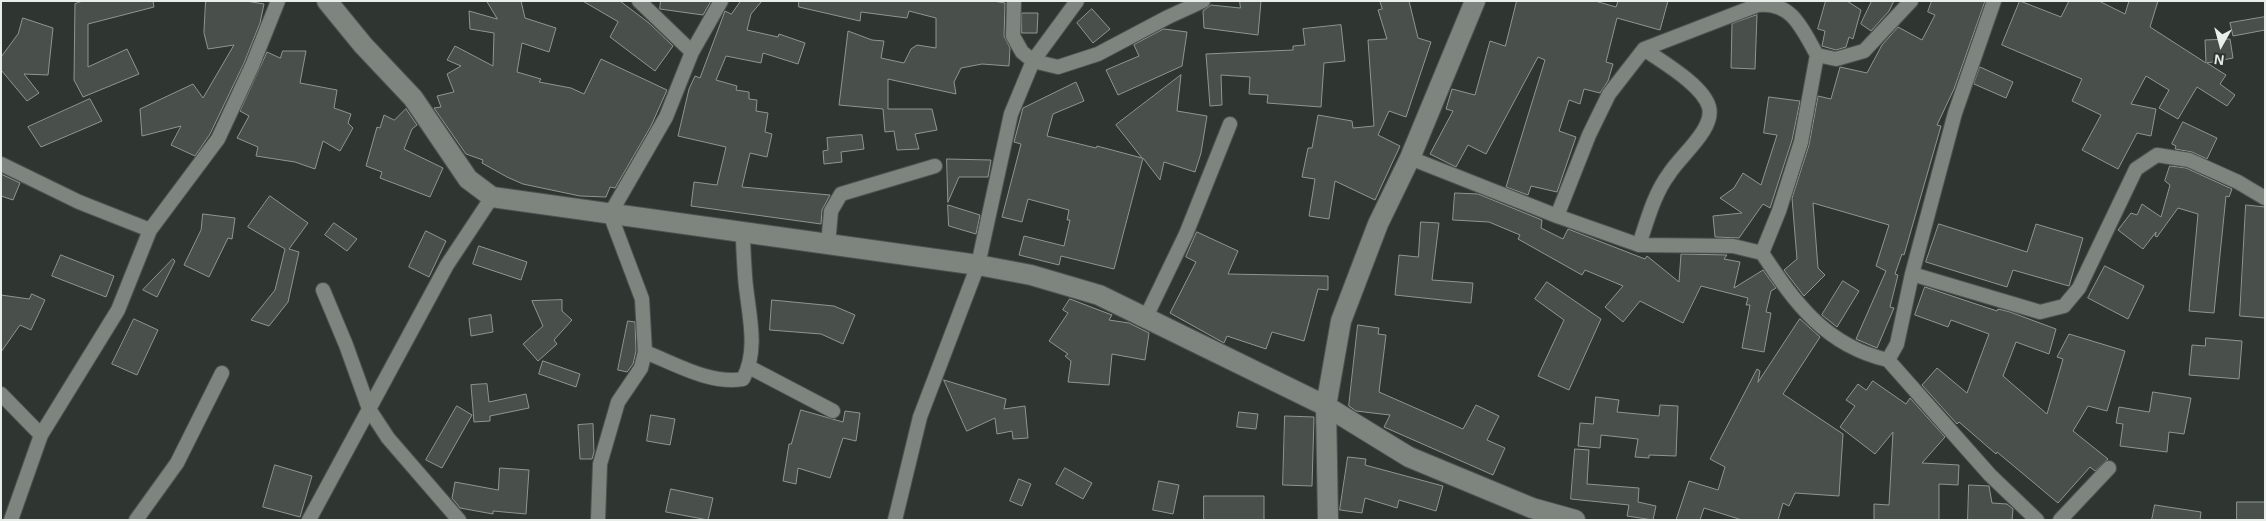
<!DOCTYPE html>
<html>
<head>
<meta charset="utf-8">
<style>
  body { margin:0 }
  #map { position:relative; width:2266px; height:521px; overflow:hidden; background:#2f3631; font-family:Arial,sans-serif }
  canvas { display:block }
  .frame { position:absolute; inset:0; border:2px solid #eaeeeb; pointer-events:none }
  .north { position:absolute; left:2196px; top:20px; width:50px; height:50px; -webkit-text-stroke:4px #2f3631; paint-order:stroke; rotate:187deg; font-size:14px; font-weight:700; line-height:20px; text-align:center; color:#eaeeeb }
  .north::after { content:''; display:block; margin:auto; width:18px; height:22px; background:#eaeeeb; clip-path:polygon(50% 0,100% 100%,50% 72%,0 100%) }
</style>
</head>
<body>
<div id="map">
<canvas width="2266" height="521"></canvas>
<div class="frame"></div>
<div class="north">N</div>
</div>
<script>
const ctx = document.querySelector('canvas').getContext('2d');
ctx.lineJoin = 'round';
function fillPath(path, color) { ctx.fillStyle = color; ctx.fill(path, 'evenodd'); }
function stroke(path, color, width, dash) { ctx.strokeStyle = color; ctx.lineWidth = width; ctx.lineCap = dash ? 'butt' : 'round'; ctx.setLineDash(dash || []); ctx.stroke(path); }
const building = new Path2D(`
  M83 1H153L154 7 88 24V67L127 49 139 74 83 97 74 80 75 4Z
  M206 1H246L264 4 260 23 244 63 210 134 195 156 171 145 181 126 142 136 140 109 193 84 203 98 234 45 208 49 204 33Z
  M487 1H521L525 18 556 28 549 52 522 43 517 72 541 79 539 82 571 88 584 94 601 59 667 90 651 126 615 188 610 187 606 197 580 196 523 184 507 177 482 163 483 160 466 154 434 108 441 107 437 96 454 92 447 74 461 66 447 60 455 46 493 66 494 33 470 29 469 11 497 19Z
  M583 1H620L649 23 673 46 655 71 610 37 618 22Z
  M661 1H711L703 15 660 9Z
  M741 1H762L751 14 747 30 778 37 779 34 805 43 798 64 763 53 761 63 726 56 716 80 737 86 736 90 749 92V99L757 100 756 111 768 113 765 132 772 134 767 157 750 153 742 187 830 195 822 210 821 224 691 206 694 182 717 185 726 147 678 136 689 89 695 76 700 78 725 11 731 14Z
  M799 1H993L1005 3 1004 36 1010 48 1009 66 982 64 961 68 954 82 956 94 888 79V109H932L937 130 915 134 919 149 897 150 894 131 885 132 883 109 839 105 848 31 872 40 884 41 881 58 904 63 911 49 917 45 936 48V18L909 11 907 18 861 12 860 21 799 7Z
  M1240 1H1261L1258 35 1204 28 1203 11 1211 5 1240 8Z
  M1380 1H1409L1418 38 1431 42 1406 117 1389 111 1378 135 1400 146 1375 200 1335 181 1329 219 1309 216 1315 179 1302 177 1308 148H1312L1318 115 1352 121 1353 128 1374 126 1368 40 1387 39 1378 10 1382 9Z
  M1517 1H1595L1616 7 1618 1H1668L1660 30 1617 18 1606 62 1613 64 1608 81 1600 93 1584 89 1580 104 1569 100 1559 131 1576 137 1557 192 1531 186 1528 195 1506 187 1545 60 1538 57 1486 154 1468 145 1456 167 1430 154 1453 111 1446 109 1452 89 1475 95 1490 41 1505 46Z
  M1826 1H1847L1861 10 1853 39 1849 37 1846 47 1836 50 1822 46 1825 31 1818 29Z
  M1872 1H1894L1889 11 1871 31 1861 24Z
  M1932 1H1985L1954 89 1937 125 1941 126 1904 255 1902 254 1895 274 1898 275 1890 307 1894 308 1877 348 1856 339 1886 271 1876 266 1889 225 1813 203 1818 268 1825 275 1804 296 1784 270 1797 259 1792 198 1809 145 1818 96 1831 99 1840 67 1867 73 1882 45 1898 27 1922 40 1935 15 1928 12Z
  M2020 1 2061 17 2069 1H2099L2125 14 2129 1H2158L2150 27 2206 63 2205 40 2230 39 2233 58 2207 63 2226 75 2220 84 2235 95 2227 106 2197 87 2178 119 2159 108 2169 90 2146 76 2131 104 2156 109 2151 136 2137 133 2118 169 2082 150 2101 115 2072 101 2082 79 2002 45Z
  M1092 9 1110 29 1093 43 1077 23Z
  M1022 13H1038L1037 33H1022Z
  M1757 15 1755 69 1731 68 1732 24Z
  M2265 17V30L2233 36 2230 23Z
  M23 18 53 28 48 75 24 74 39 93 27 101 1 70V57L18 34Z
  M1341 25 1345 61 1324 63 1321 107 1267 103 1268 95 1249 94 1250 77 1221 75 1222 105 1210 106 1206 54 1293 50V46L1305 45 1303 29Z
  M1164 29 1187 32 1182 66 1118 95 1106 70 1139 56 1134 45Z
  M283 51H306L300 83 337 90 334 108 351 114 348 123 353 128 340 151 323 141 315 169 295 162 256 156 258 147 237 138 249 116 240 111 267 52 280 58Z
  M1980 67 2013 82 2006 98 1974 84Z
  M1181 75 1177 111 1207 116 1201 153 1195 172 1164 162 1160 180 1143 158 1114 269 1061 256 1059 265 1019 255 1024 236 1064 246 1070 220H1067L1069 210 1028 199 1022 222 1002 217 1021 144 1014 142 1023 108 1076 82 1084 101 1053 114 1047 136 1096 148 1097 146 1142 158 1116 125Z
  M1769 97 1800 101 1792 140 1770 208 1763 204 1739 238 1715 237 1713 216 1742 213 1720 198 1734 188 1743 173 1761 185 1777 135 1764 133Z
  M90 99 102 121 41 147 28 127Z
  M406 109 417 125 412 129 404 149 443 168 430 197 380 178 382 172 366 166 377 127 380 128 384 115 394 120Z
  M2183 122 2217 138 2207 159 2192 152 2175 149 2176 146 2172 144Z
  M862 135 864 149 841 152 842 162 824 164 823 151 828 150 827 138Z
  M947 159 991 160 988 177H959L948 202Z
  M2170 166 2186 168 2232 189 2229 197 2226 196 2214 313 2189 311 2198 214 2178 208 2157 237 2155 236 2156 232 2143 249 2118 230 2131 213 2137 215 2142 204 2161 217 2170 185 2165 181Z
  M1 174 20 183 13 200 1 196Z
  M1455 193 1478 194 1542 220 1541 228 1563 239 1568 229 1645 259 1647 256 1679 282 1681 254 1727 255 1724 259 1740 262 1734 288 1763 270 1776 288 1771 291 1766 312 1771 313 1764 352 1742 348 1750 305H1746L1748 298 1701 286 1683 323 1640 301 1623 322 1605 307 1623 286 1585 270 1582 275 1518 239 1520 235 1489 222 1453 220Z
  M270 196 308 223 289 249 299 252 288 302 269 326 251 320 275 290 285 249 248 227Z
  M948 205 980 215 976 234 949 226Z
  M2246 205 2265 207V318L2240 316Z
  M203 214 235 218 232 239 228 238 209 277 184 265 201 230Z
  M1421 222 1439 223 1432 280 1473 283 1471 303 1395 295 1399 255 1418 257Z
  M334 223 357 239 347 251 325 235Z
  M1939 224 2027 252 2036 224 2083 238 2069 286 2013 270 2007 287 1926 262Z
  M426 231 446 241 429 277 409 267Z
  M1197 232 1238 251 1228 274 1328 276V290L1318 289 1304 341 1272 332 1266 349 1227 336 1224 343 1170 313 1196 262 1186 257Z
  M479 246 527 262 521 280 473 264Z
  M61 255 114 276 106 297 52 276Z
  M173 259 175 261 157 297 143 290Z
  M2105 266 2144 286 2128 319 2088 298Z
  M1843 281 1859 291 1837 327 1822 315Z
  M1547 282 1601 319 1569 390 1538 376 1564 320 1535 299Z
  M1925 287 1997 311 1998 309 2010 312 2056 329 2049 354 2016 342 2003 376 2047 414 2063 359 2057 357 2069 334 2125 351 2107 411 2088 406 2073 431 2108 459 2095 471 2090 467 2058 503 1997 452 1996 454 1959 422 1957 424 1922 385 1937 368 1967 393 1989 334 1951 320 1948 327 1915 315Z
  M32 294 45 300 31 330 20 325 1 352V295L29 299Z
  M1070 299 1112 315 1109 320 1129 323 1149 333 1145 360 1112 354 1109 385 1068 382 1071 361 1065 356 1068 354 1049 341 1068 313 1063 310Z
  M562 300V311L572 320 554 340 557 344 538 361 523 344 543 326 532 301Z
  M772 300 834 306 855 315 843 344 821 334 770 330Z
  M491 315 493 332 471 336 469 319Z
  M134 319 158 330 137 375 112 364Z
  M1800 319 1820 337 1783 394 1843 434 1839 496 1795 493 1789 506 1783 503 1778 520H1742L1704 508 1700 520H1676L1689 481 1718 490 1725 467 1710 459 1757 369 1760 371 1758 382Z
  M628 321 635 322 636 351 633 364 627 372 618 370Z
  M1358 325 1379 328 1378 334 1386 335 1379 392 1463 429 1476 405 1499 416 1487 440 1505 448 1493 475 1384 427 1390 415 1356 411 1349 406Z
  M2206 338 2242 341 2239 379 2189 375 2192 345 2205 346Z
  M543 361 580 374 576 387 539 374Z
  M944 380 1006 399 1004 409 1025 406 1028 438 1013 439 1012 431 997 434 995 418 967 431Z
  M1873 381 1906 404 1910 398 1945 437 1922 463 1959 465 1958 485 1939 484V520H1874V504L1889 505 1893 432 1875 454 1840 427 1855 406 1846 400 1858 384 1866 390Z
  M487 384 489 402 526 394 529 408 490 416V421L474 422 471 385Z
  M2153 392 2191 398 2184 434 2169 432 2167 452 2120 446 2123 424 2116 423 2119 407 2149 412Z
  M1596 397 1619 400 1617 412 1659 416 1660 405 1678 406 1676 456 1649 455V458L1635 457 1638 439 1601 435 1600 448 1578 446 1580 423 1593 424Z
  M457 406 472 415 442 468 426 460Z
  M801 410 843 422 845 411 860 413 856 441 843 438 830 478 798 468 796 484 783 481 789 444H791Z
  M1239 412 1258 414 1256 429 1237 427Z
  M651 415 675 419 670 445 647 441Z
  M1285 416 1314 417 1312 486 1283 485Z
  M593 424 594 452 592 459H580L578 425Z
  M1575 449 1589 450 1587 484 1639 488 1638 502 1656 506 1653 520 1627 516 1629 505 1571 499Z
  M1348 457 1366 459 1365 465 1443 486 1436 511 1399 500 1397 508 1365 498 1362 513 1340 510Z
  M275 465 312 476 300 517 263 507Z
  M500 468 529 470 526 514 493 511V514L460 508 452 498 455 482 498 490Z
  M1065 468 1092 483 1083 499 1056 484Z
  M1019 479 1031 484 1022 506 1010 501Z
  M1159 481 1179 485 1173 514 1153 510Z
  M1969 485 1989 486 1992 503 2007 504 2013 509 2012 520H1968Z
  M671 489 713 498 708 520 666 512Z
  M1204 496H1264V520H1204Z
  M2237 502H2265V520H2237Z
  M2155 505 2201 512 2200 520H2152Z`);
const street = new Path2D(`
  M639 1 692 52
  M1014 1 1013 36 1022 52 1033 61 1058 67 1098 54 1168 17 1203 1
  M1817 55 1836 59 1864 51 1911 1
  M1410 158 1557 216 1639 245 1733 246 1762 253C1795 303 1826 346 1888 360L1990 475 2037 520
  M1 164 79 202 150 230
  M1557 216 1589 135 1609 94 1644 49 1758 5C1792 1 1802 29 1817 55L1801 142 1779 211 1762 253
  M828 245 831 211 841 194 935 166
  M1639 245C1647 221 1654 194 1669 174 1680 156 1715 129 1709 107 1703 85 1662 62 1644 49
  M1912 274 2040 312 2064 306 2079 288 2136 169 2157 155 2189 160 2238 182 2265 198
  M323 290 346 345 369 409 388 438 459 520
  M1146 317 1186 234 1230 124
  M645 352C674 363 710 385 743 379 760 348 747 309 745 276 744 261 743 247 743 233
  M1888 360 1897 344 1912 274 1955 113 1994 1
  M749 367 833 411
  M1 394 41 435
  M11 520 41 435 118 310 150 230 218 139 252 66 278 1
  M136 520 177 463 222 373
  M309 520 447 265 492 197
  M598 520 600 464 618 402 641 368 645 352 642 299 610 214 666 117 692 52 721 1
  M895 520 920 417 978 265 1011 114 1033 61 1077 1
  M2060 520 2109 468`);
const secondary = new Path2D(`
  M327 1 363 45 413 98 468 179 492 197 978 265 1031 275 1099 295 1326 406 1409 457 1532 508 1575 520
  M1328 520 1326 406 1341 321 1378 224 1410 158 1475 1`);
fillPath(building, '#49504b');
stroke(building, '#8e9690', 1);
stroke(street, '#4e5350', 16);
stroke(secondary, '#4e5350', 22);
stroke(street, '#7e857f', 14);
stroke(secondary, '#7e857f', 20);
</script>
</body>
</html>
